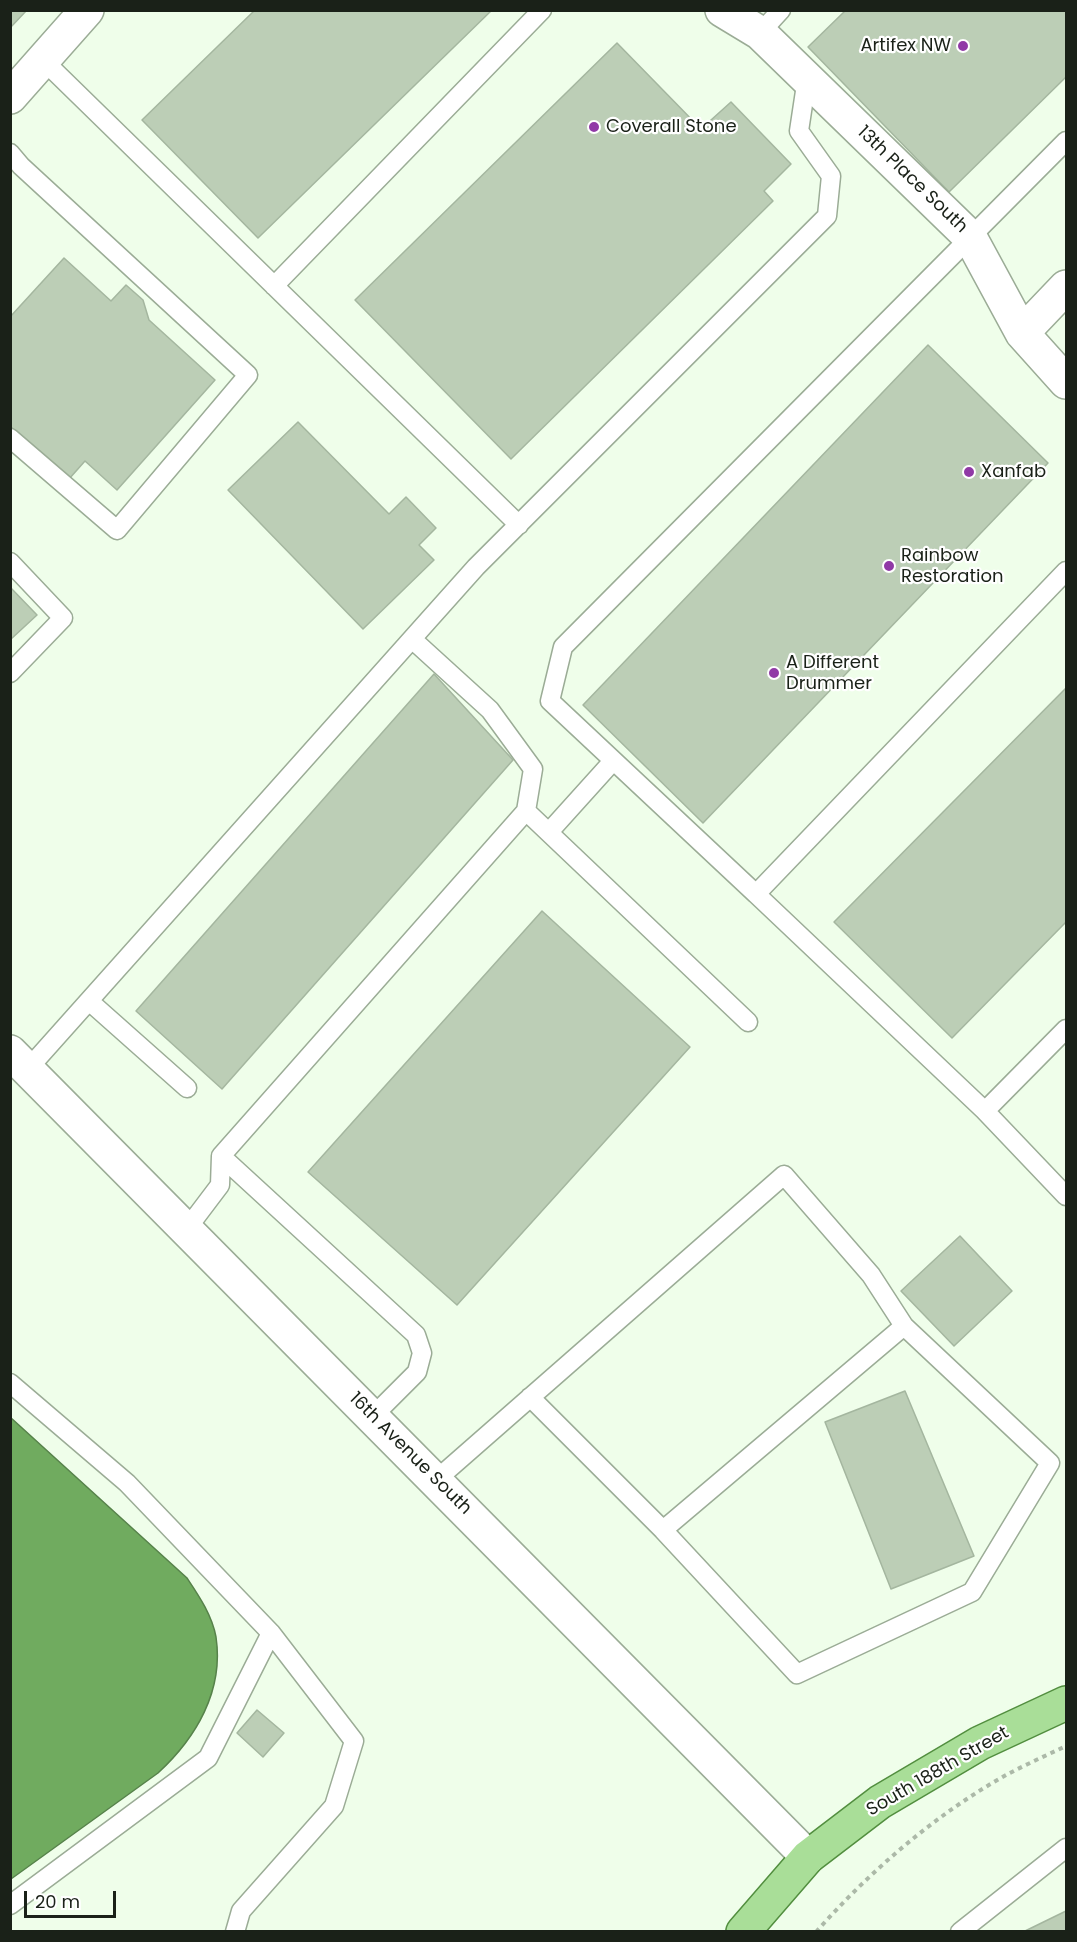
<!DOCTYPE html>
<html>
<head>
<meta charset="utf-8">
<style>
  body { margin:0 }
  #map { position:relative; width:1077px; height:1942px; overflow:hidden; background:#effeea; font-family:Poppins,sans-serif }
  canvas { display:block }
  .frame { position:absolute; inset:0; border:12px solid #1a2118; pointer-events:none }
  .scale { position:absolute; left:24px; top:1891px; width:92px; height:27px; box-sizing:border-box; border:3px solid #1a2118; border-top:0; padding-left:8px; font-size:18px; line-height:21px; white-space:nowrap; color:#1a2118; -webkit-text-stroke:4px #fff; paint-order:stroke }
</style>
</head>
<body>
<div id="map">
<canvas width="1077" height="1942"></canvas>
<div class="frame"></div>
<div class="scale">20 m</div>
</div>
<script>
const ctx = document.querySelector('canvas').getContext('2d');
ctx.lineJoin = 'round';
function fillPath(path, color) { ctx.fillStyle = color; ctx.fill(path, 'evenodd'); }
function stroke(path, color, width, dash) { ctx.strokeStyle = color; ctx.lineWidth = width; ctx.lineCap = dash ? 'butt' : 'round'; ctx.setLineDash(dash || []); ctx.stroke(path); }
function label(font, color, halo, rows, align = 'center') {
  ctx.font = font + ' Poppins,sans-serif'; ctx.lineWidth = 4.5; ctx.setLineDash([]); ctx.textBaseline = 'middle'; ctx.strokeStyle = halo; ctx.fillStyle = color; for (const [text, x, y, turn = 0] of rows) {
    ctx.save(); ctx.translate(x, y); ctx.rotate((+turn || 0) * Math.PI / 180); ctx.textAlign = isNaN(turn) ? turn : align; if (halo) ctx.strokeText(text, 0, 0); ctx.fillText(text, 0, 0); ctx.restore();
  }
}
const water = new Path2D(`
  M10 1417 187 1578C199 1596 212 1615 216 1637 224 1691 196 1738 158 1773L11 1879Z`);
const building = new Path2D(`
  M10 10H27L10 28Z
  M255 10H492L258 238 142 120Z
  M846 10H1066V77L949 192 808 47Z
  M617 43 701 129 731 102 791 164 764 191 773 201 511 459 355 300Z
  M64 258 111 301 126 285 143 300 149 320 215 380 117 490 85 461 69 479 10 426V317Z
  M928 345 1048 463 703 823 583 705Z
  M298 422 389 514 406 497 436 528 419 545 434 560 363 629 228 490Z
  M10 587 37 615 10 640Z
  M434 674 513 760 222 1089 136 1011Z
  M1066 688V922L952 1038 834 922Z
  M542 911 690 1047 457 1305 308 1172Z
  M960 1236 1012 1291 954 1346 901 1291Z
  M905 1391 974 1556 891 1589 825 1422Z
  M257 1710 284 1733 263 1757 237 1733Z
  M1066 1911V1932H1023Z`);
const path = new Path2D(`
  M816 1932C870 1871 937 1813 1008 1774 1027 1764 1047 1755 1066 1746`);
const service = new Path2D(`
  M760 33 781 10
  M43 60 519 525
  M1066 141 563 647 550 701 756 894 1066 571
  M10 153 21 166 248 375 117 530 10 438
  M274 286 542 10
  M10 562 63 618 10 673
  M526 811 748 1022
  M549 832 613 761
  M756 894 985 1111 1066 1029
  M89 1001 187 1088
  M27 1070 476 567 827 216 831 176 799 131 807 78
  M985 1111 1066 1196
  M221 1156 416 1335 422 1353 417 1372 372 1417
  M186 1230 220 1185 221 1156 526 811 533 769 490 710 412 639
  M10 1383 127 1483 271 1633 354 1741 334 1806 241 1911 235 1932
  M436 1480 784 1175 871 1275 904 1326 1050 1463 972 1592 797 1674 663 1530 530 1397
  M663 1530 904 1326
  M10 1905 208 1758 271 1633
  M960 1932 1066 1848`);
const minor = new Path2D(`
  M722 10 760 33 970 237 1022 333 1066 382
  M1022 333 1066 287`);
const tertiary = new Path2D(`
  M10 97 87 10
  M10 1052 808 1857`);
const primary = new Path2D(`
  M743 1932 808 1857 880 1802 980 1743 1066 1703`);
const markers = [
  [963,46,6,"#9039a6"],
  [594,127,6,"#9039a6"],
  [969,472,6,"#9039a6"],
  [889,566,6,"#9039a6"],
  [774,673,6,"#9039a6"]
];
const poiNames = [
  ["Artifex NW",951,46,"right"],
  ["Coverall Stone",606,127],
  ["Xanfab",981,472],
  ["Rainbow",901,556],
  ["Restoration",901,577],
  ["A Different",786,663],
  ["Drummer",786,684]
];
const streetNames = [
  ["13th Place South",912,180,44],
  ["16th Avenue South",410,1454,45],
  ["South 188th Street",938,1772,-30]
];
fillPath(water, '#70ab5f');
stroke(water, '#56824a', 1.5);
fillPath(building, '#bcceb6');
stroke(building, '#a4b69f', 1.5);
stroke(service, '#9bac96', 21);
stroke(minor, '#9bac96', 36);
stroke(tertiary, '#9bac96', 36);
stroke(primary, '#528e3f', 36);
stroke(path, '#acb9a8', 4, [4.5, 4.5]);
stroke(service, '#fff', 18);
stroke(minor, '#fff', 33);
stroke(tertiary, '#fff', 33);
stroke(primary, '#a9de98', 33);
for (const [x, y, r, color] of markers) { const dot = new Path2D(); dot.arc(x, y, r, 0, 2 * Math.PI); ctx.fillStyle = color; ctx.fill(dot); stroke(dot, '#fff', 2); }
label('18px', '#1a2118', '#fff', poiNames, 'left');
label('18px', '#1a2118', '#fff', streetNames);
</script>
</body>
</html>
